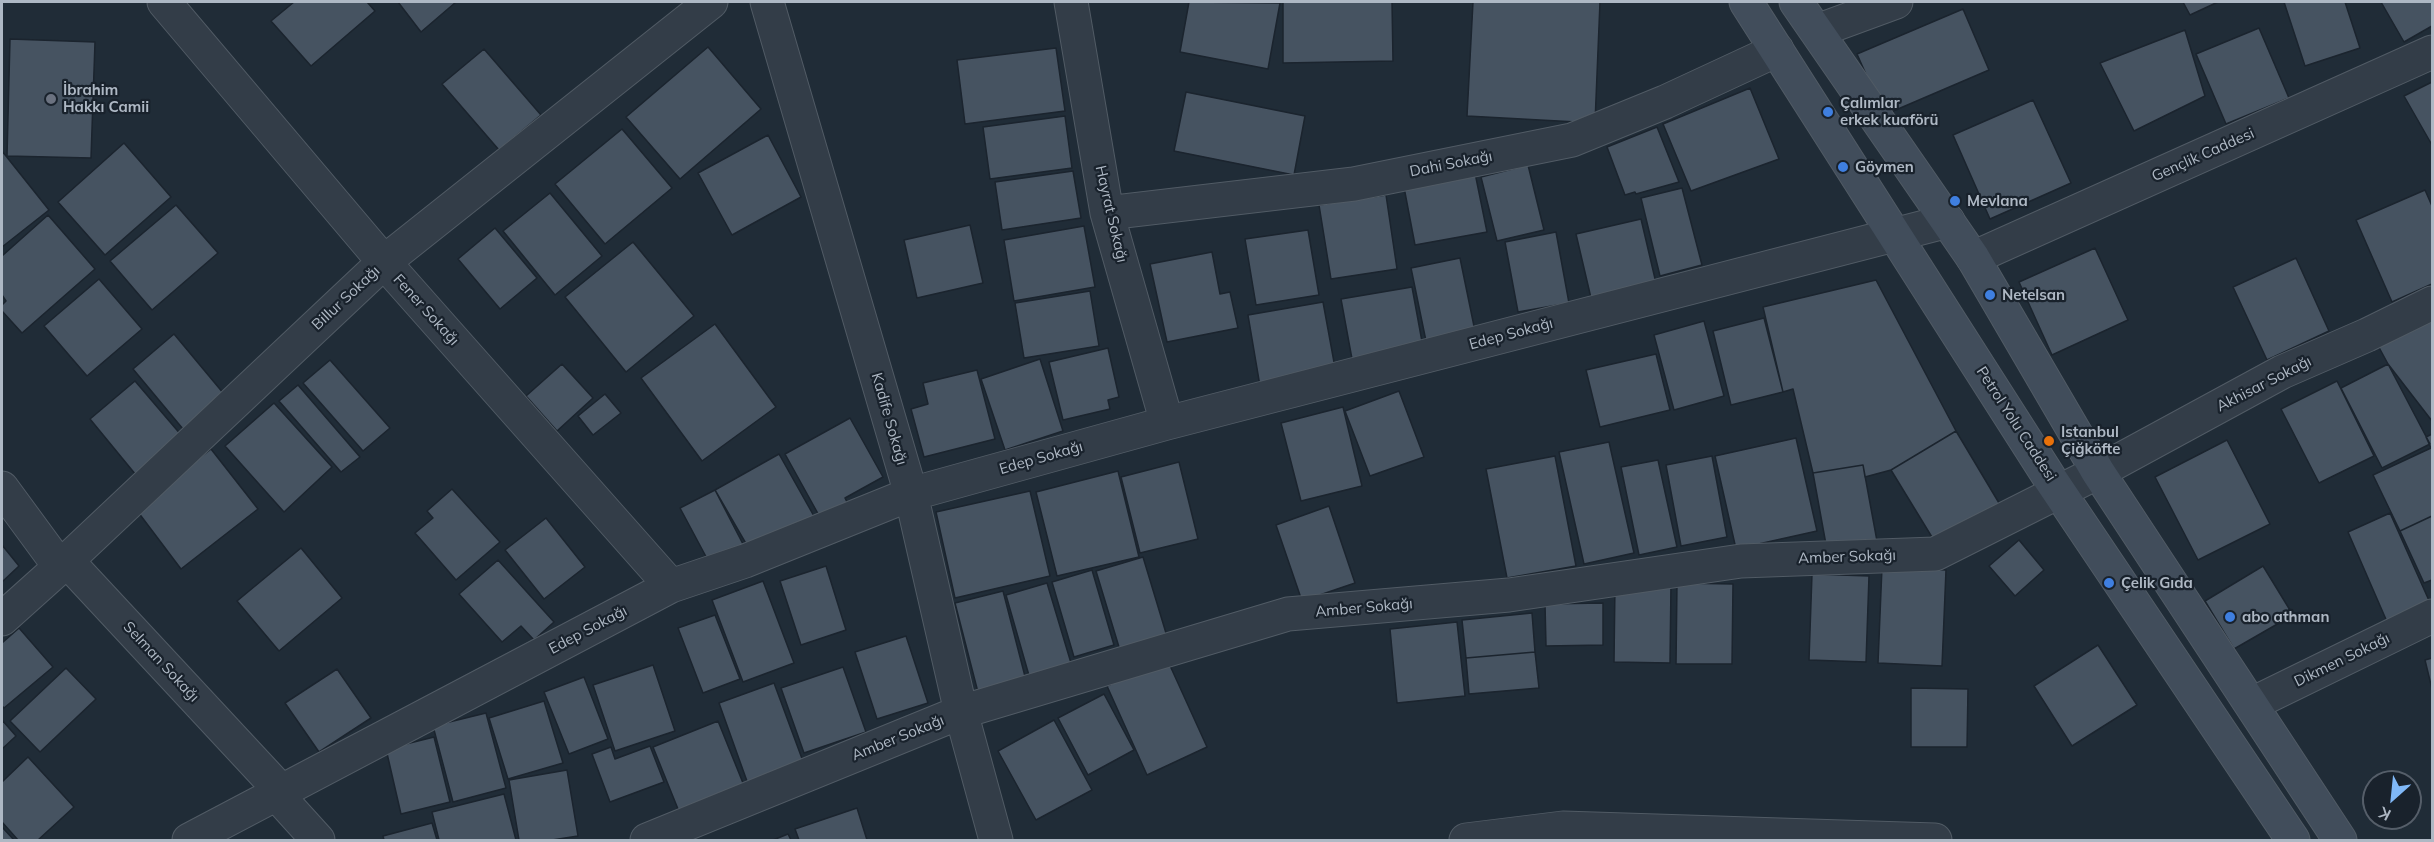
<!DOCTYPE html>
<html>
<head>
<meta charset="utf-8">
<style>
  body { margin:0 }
  #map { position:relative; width:2434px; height:842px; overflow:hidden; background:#202c37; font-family:Mulish,sans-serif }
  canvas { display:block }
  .frame { position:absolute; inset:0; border:3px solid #aeb8c4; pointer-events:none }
  .north { position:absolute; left:2362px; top:770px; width:60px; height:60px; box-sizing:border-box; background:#19222c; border:2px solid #555e69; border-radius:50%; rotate:207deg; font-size:16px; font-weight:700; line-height:24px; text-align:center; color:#aeb8c4 }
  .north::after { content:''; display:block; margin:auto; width:21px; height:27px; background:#80b8f7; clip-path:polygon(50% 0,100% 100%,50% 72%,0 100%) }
</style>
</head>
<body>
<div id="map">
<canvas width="2434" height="842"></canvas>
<div class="frame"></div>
<div class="north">K</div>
</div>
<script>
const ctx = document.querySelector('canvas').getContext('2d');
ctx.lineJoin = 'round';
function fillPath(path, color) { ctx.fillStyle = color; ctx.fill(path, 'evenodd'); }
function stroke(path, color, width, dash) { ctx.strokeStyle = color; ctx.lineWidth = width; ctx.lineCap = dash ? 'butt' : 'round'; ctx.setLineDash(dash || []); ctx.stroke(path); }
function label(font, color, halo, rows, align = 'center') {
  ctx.font = font + ' Mulish,sans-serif'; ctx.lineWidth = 4.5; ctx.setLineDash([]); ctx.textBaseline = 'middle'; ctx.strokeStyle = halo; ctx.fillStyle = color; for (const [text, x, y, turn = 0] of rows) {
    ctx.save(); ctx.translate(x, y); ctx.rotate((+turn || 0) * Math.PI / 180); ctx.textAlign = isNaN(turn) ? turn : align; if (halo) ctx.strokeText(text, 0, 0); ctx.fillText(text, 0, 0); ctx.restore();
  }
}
const building = new Path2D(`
  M294 2H367L375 11 311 66 271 21Z
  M398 2H456L421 32Z
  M1189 2 1280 3 1268 69 1180 52Z
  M1283 2H1392L1393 61 1283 63Z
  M1473 2H1600L1595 123 1467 116Z
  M2183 2H2218L2190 15Z
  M2284 2H2345L2360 48 2305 66Z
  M2381 2H2432V26L2404 42Z
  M1963 9 1989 70 1884 115 1857 54Z
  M2259 28 2289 98 2226 124 2196 54Z
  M2185 30 2205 96 2134 131 2100 63Z
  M10 39 95 42 91 158 7 156Z
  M708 47 761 109 680 179 626 117Z
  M1056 48 1065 111 965 124 957 60Z
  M484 49 541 115 499 150 442 84Z
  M2432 82V145L2404 96Z
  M1750 88 1779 159 1691 191 1663 124Z
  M1186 92 1305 116 1294 175 1174 151Z
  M2033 100 2071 183 1990 219 1953 135Z
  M1065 116 1072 168 990 179 983 127Z
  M1657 127 1679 182 1636 194 1635 192 1625 195 1607 147Z
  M622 129 672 188 605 244 555 184Z
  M768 135 801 197 732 235 698 173Z
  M124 143 171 197 105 255 58 202Z
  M2 151 49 210 2 247Z
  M1528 165 1544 230 1497 241 1481 177Z
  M1474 168 1487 232 1415 245 1403 182Z
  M1073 171 1081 218 1002 230 995 182Z
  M1682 188 1702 265 1660 276 1641 198Z
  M2425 190 2432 206V284L2392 302 2356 220Z
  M550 193 602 256 555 295 503 231Z
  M1386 195 1397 269 1331 279 1319 205Z
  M176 205 218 253 152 310 110 261Z
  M48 215 95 269 22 333 2 311V305L6 301 2 295V256Z
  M1641 219 1656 283 1591 298 1576 234Z
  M970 225 983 283 917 298 904 240Z
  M1084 226 1095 287 1014 301 1004 240Z
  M495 228 537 278 500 309 458 259Z
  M1308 230 1319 295 1256 305 1245 239Z
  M1556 232 1569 303 1518 312 1505 242Z
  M633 242 694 316 626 372 565 297Z
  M2095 248 2128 320 2052 355 2019 282Z
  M1212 252 1220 294 1230 292 1238 328 1167 342 1150 264Z
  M1460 258 1475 331 1426 341 1411 268Z
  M2296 258 2329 331 2267 360 2233 287Z
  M99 279 142 329 87 376 44 326Z
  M1876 280 1956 431 1891 470 1865 477 1863 465 1813 473 1793 389 1783 392 1763 307Z
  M1412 287 1423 347 1352 359 1341 299Z
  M1090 291 1099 346 1024 358 1015 303Z
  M1323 302 1336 373 1260 386 1248 315Z
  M1764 318 1783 392 1731 405 1713 331Z
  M2432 320V421L2388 364 2375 340Z
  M1704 321 1724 396 1674 410 1654 335Z
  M715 324 776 407 702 461 641 378Z
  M174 334 224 394 183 429 133 369Z
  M1108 348 1119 397 1108 400 1110 409 1063 420 1049 362Z
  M1656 354 1670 410 1600 427 1586 370Z
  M1040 359 1063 431 1005 450 981 379Z
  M330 360 390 428 363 451 303 383Z
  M562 364 593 398 557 431 526 396Z
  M2388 364 2430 444 2382 468 2341 388Z
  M977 370 995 439 924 457 911 409 928 404 923 383Z
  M135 381 182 436 136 475 90 419Z
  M2337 381 2374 456 2319 483 2281 409Z
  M298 385 360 457 341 472 279 401Z
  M1399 391 1424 457 1370 476 1345 411Z
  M605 394 621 413 593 435 578 416Z
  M274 403 332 467 284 512 225 446Z
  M1343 407 1362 486 1301 501 1281 423Z
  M850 418 883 477 845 498 848 504 821 519 785 454Z
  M1956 431 2002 508 1938 547 1891 470Z
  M2432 434V516L2400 531 2373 475 2431 448 2426 437Z
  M1796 438 1817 531 1736 549 1715 456Z
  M2227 440 2270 524 2198 560 2155 477Z
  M1609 442 1634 553 1584 564 1559 452Z
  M211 449 258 509 181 569 135 508Z
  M779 454 815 518 752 554 715 490Z
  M1555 456 1576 566 1507 578 1486 469Z
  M1712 456 1727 537 1681 546 1666 465Z
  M1658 460 1677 547 1639 555 1621 467Z
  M1179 462 1198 539 1140 553 1121 477Z
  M1863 465 1877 541 1827 550 1813 473Z
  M1118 471 1139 557 1057 576 1036 492Z
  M452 489 500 542 456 580 415 533 433 518 427 511Z
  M715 490 745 548 711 566 680 508Z
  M1030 491 1050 576 955 598 936 512Z
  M1329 506 1355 583 1302 601 1276 525Z
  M2390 513 2431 605 2388 624 2348 532Z
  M2432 516V580L2424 583 2400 531Z
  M546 518 585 567 544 599 505 550Z
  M2019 540 2044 570 2015 596 1989 566Z
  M2 545 19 566 2 582Z
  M301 548 342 598 279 651 237 601Z
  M1143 557 1169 643 1122 657 1096 571Z
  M498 560 554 622 534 640 521 626 502 642 459 594Z
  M826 566 846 630 801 645 780 581Z
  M2263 566 2293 615 2234 649 2205 601Z
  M1882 567 1946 570 1942 666 1878 663Z
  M1092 570 1114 645 1074 657 1052 582Z
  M1812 574 1869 576 1866 662 1809 660Z
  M763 581 794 663 743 682 712 600Z
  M1047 583 1074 673 1032 686 1006 595Z
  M1615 583 1671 584 1670 663 1614 662Z
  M1677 583 1733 584 1732 664H1676Z
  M1003 591 1028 688 980 700 955 603Z
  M1603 603V645L1546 646 1545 604Z
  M1532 613 1535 652 1466 658 1462 620Z
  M715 615 740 679 703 693 678 628Z
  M1457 622 1465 696 1397 703 1390 629Z
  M19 628 53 667 4 708 2 706V643Z
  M906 636 928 703 877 719 855 652Z
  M2098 645 2137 705 2072 746 2034 686Z
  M1535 652 1539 688 1469 694 1466 658Z
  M2432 658V689L2425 660Z
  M1167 659 1207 747 1147 775 1107 686Z
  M653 665 675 731 615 751 593 685Z
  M843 667 866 732 804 753 781 688Z
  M66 668 96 699 40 752 10 721Z
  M337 669 371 718 319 752 285 703Z
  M584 677 608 739 569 754 544 692Z
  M774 683 804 764 748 784 719 703Z
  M1911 688 1968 689 1967 747H1911Z
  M1104 694 1134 750 1088 775 1058 718Z
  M544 701 563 763 508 779 489 718Z
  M486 713 506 788 453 802 433 726Z
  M2 720 16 736 2 749Z
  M1054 720 1092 790 1036 820 998 751Z
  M718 721 745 788 680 814 653 747Z
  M434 737 450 802 401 814 386 749Z
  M650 746 664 782 610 802 592 754 611 747 615 759Z
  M28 757 74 807 38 840H18L2 822V782Z
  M567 770 578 836 552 840H519L509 780Z
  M504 794 516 840H439L432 812Z
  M857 808 867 840H799L795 829Z
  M432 823 437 840H384L383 836Z
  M2 827 14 840H2Z
  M788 834 791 840H773Z`);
const minor = new Path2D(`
  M164 2 384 262 671 586
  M767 2 911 494 961 712 996 840
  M1071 2 1107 213 1167 423
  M1817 31 1896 2
  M1107 213 1354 184 1572 140 1665 102 1777 50
  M1973 258 2432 52
  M2 488 60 567 69 563 282 792 279 797 318 840
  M2 619 60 567 384 262 711 2
  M2252 704 2432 616
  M189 840 671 586 745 561 911 494 1167 423 1948 221
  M647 840 961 712 1288 614 1509 595 1741 561 1935 554 2098 472 2282 372 2367 335 2432 303
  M1466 840 1563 828 1935 840`);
const secondary = new Path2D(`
  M1746 2 2051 480 2293 840
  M1796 2 1973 258 2098 472 2340 840`);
const markers = [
  [51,99,6,"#6b7280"],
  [1828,112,6,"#3f7fe0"],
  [1843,167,6,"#3f7fe0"],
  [1955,201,6,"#3f7fe0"],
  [1990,295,6,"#3f7fe0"],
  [2049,441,6,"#e8710a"],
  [2109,583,6,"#3f7fe0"],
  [2230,617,6,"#3f7fe0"]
];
const poiNames = [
  ["İbrahim",63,90],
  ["Hakkı Camii",63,107],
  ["Çalımlar",1840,103],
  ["erkek kuaförü",1840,120],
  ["Göymen",1855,167],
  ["Mevlana",1967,201],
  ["Netelsan",2002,295],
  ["Istanbul",2061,432],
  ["Çiğköfte",2061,449],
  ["Çelik Gıda",2121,583],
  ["abo athman",2242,617]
];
const streetNames = [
  ["Gençlik Caddesi",2203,155,-24],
  ["Dahi Sokağı",1451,164,-11],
  ["Hayrat Sokağı",1111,214,77],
  ["Billur Sokağı",346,298,-43],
  ["Fener Sokağı",426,310,48],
  ["Edep Sokağı",1511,334,-15],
  ["Akhisar Sokağı",2264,384,-27],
  ["Kadife Sokağı",889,419,74],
  ["Petrol Yolu Caddesi",2016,424,57],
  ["Edep Sokağı",1041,458,-16],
  ["Amber Sokağı",1847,557,-2],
  ["Amber Sokağı",1364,608,-5],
  ["Edep Sokağı",588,630,-28],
  ["Dikmen Sokağı",2342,660,-26],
  ["Selman Sokağı",161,662,47],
  ["Amber Sokağı",898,738,-22]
];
fillPath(building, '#465361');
stroke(building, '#1b242e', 1.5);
stroke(minor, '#515b65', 35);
stroke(secondary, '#515b65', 35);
stroke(minor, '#333d48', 33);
stroke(secondary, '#414d5b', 33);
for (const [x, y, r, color] of markers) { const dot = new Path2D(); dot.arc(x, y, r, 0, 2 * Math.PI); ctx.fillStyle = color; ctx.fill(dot); stroke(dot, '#19222c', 2); }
label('bold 15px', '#aeb8c4', '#19222c', poiNames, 'left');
label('15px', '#aeb8c4', '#19222c', streetNames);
</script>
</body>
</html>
